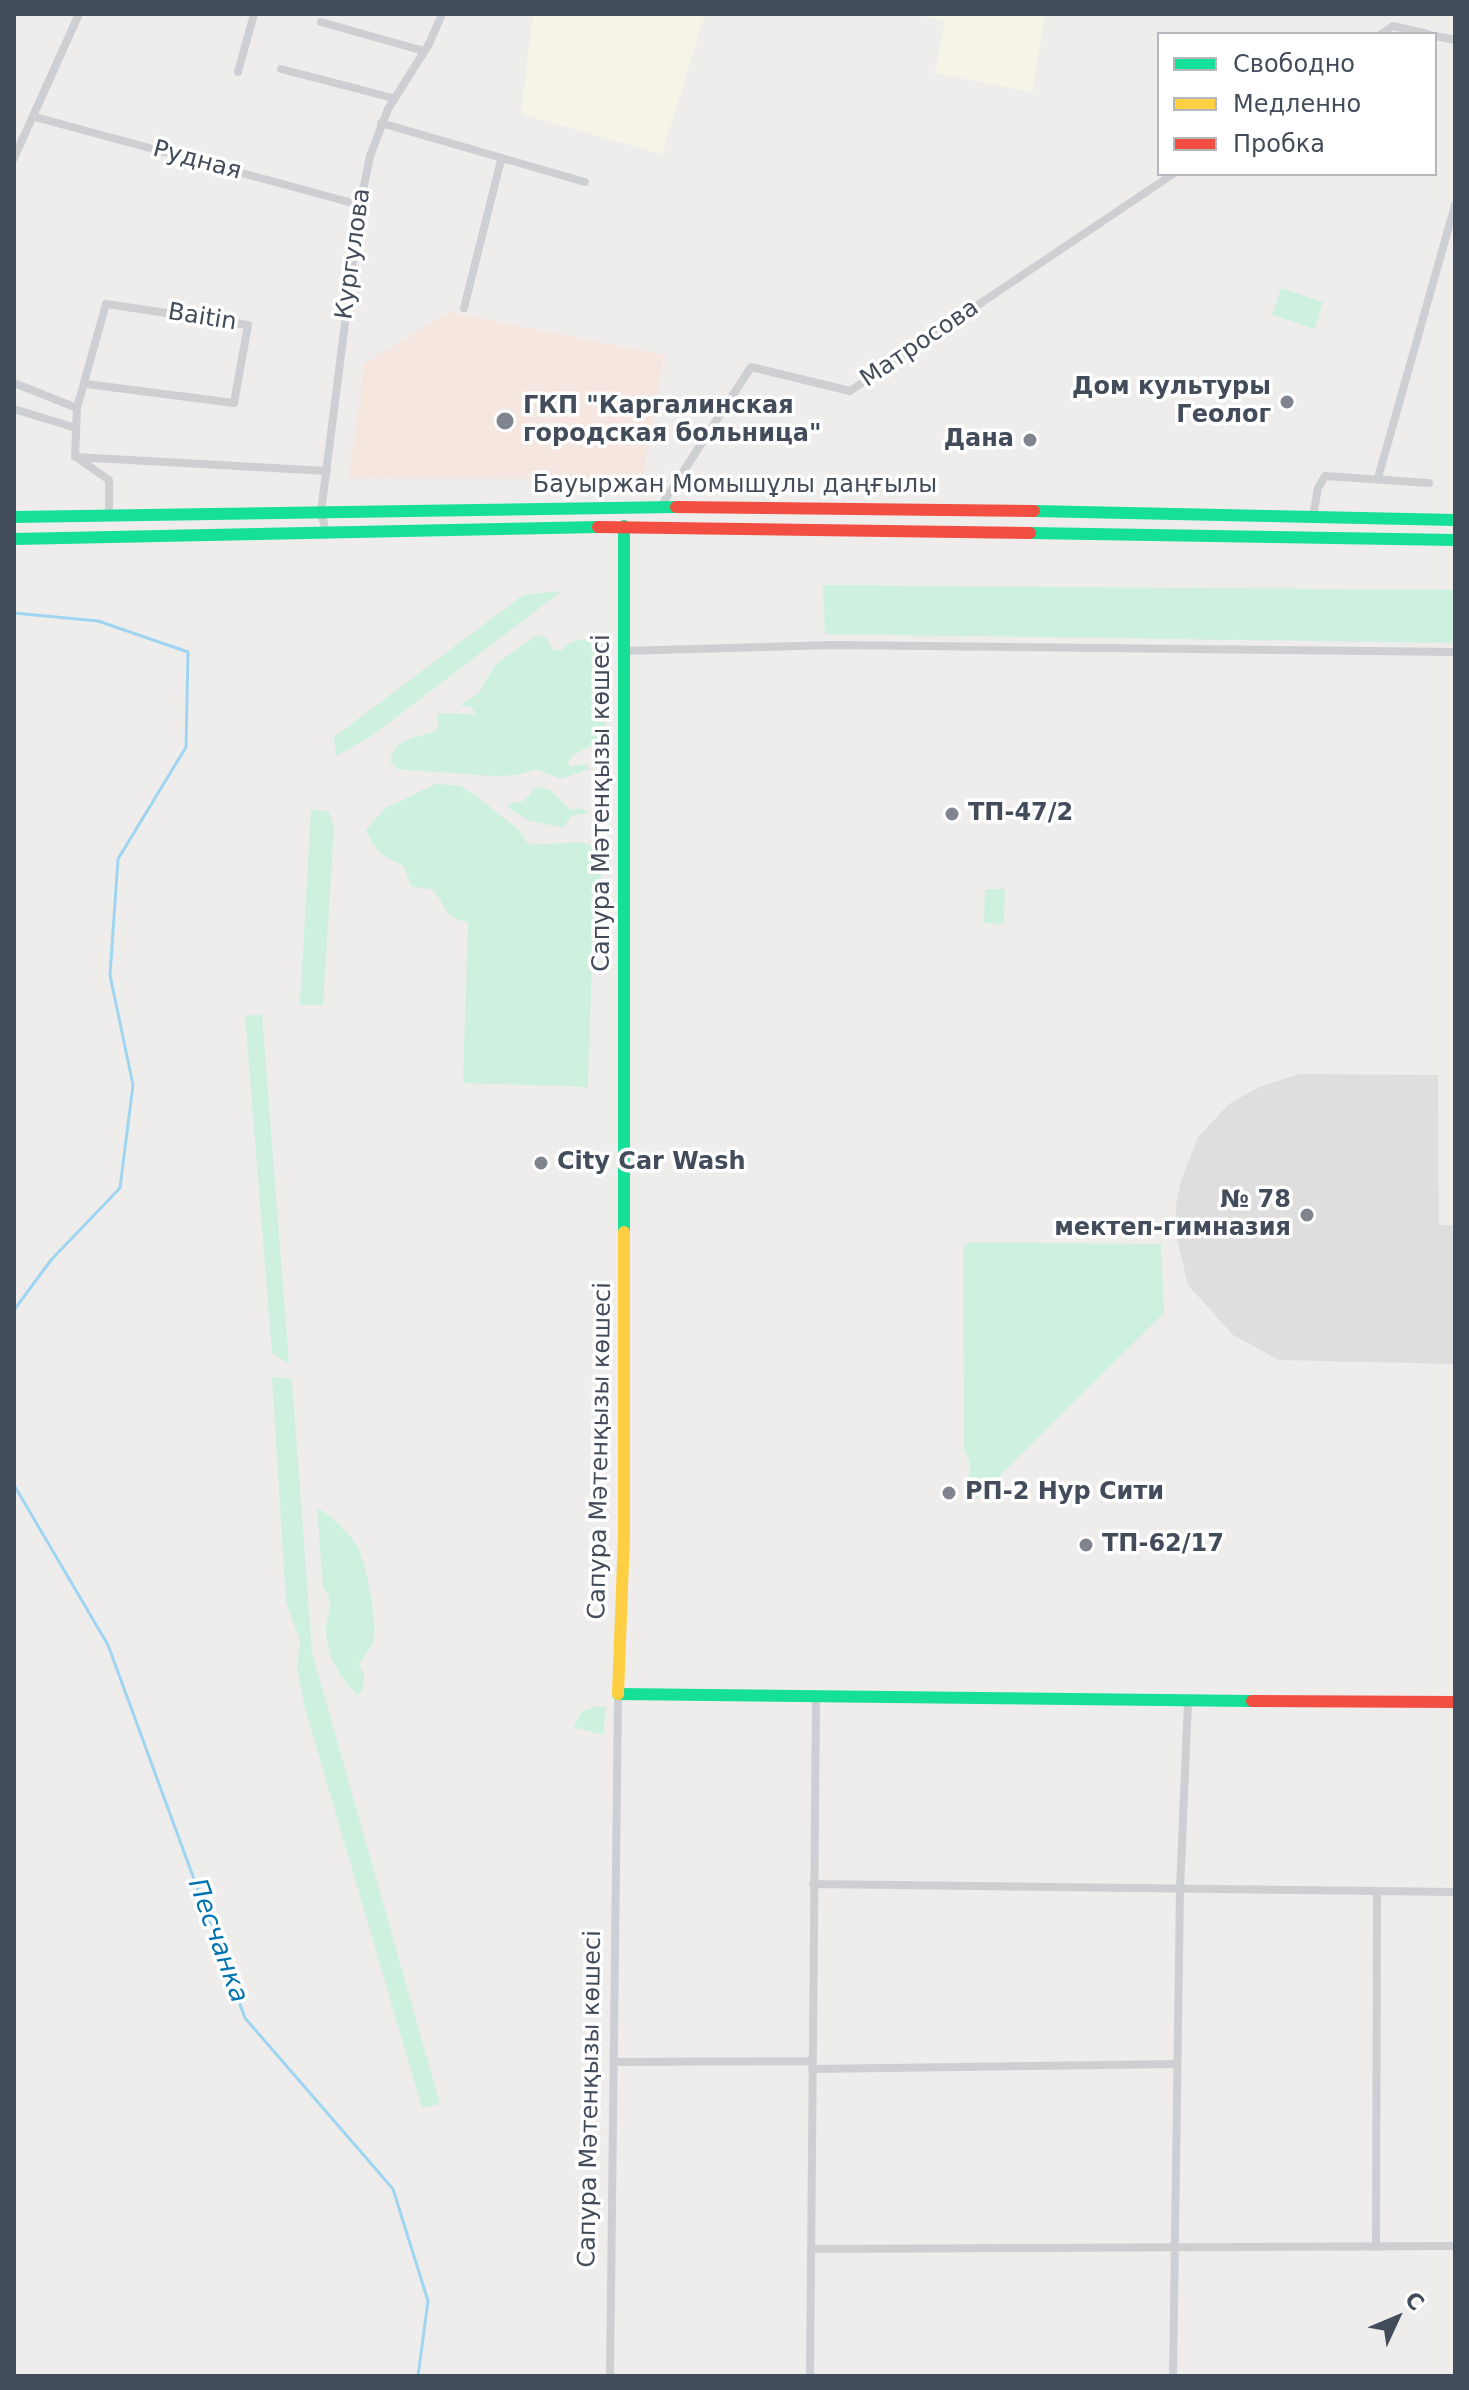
<!DOCTYPE html>
<html>
<head>
<meta charset="utf-8">
<style>
  body { margin:0 }
  #map { position:relative; width:1469px; height:2390px; overflow:hidden; background:#eeedec; font-family:"DejaVu Sans",sans-serif }
  canvas { display:block }
  .frame { position:absolute; inset:0; border:16px solid #434c5b; pointer-events:none }
  .legend { position:absolute; left:1157px; top:32px; width:280px; height:144px; box-sizing:border-box; background:#fff; border:2px solid #b4b7bd; margin:0; padding:10px 14px; list-style:none; font-size:24px; color:#434c5b }
  .legend li { display:flex; align-items:center; gap:16px; height:40px }
  .legend b { width:40px; border:2px solid #b4b7bd }
  .north { position:absolute; left:1357px; top:2278px; width:80px; height:80px; -webkit-text-stroke:6px #fff; paint-order:stroke; rotate:46deg; font-size:22px; font-weight:700; line-height:32px; text-align:center; color:#434c5b }
  .north::after { content:''; display:block; margin:auto; width:28px; height:36px; background:#434c5b; clip-path:polygon(50% 0,100% 100%,50% 72%,0 100%) }
</style>
</head>
<body>
<div id="map">
<canvas width="1469" height="2390"></canvas>
<div class="frame"></div>
<ul class="legend">
<li><b style="height:10px;background:#16e098"></b>Свободно</li>
<li><b style="height:10px;background:#ffcf43"></b>Медленно</li>
<li><b style="height:10px;background:#f24e42"></b>Пробка</li>
</ul>
<div class="north">С</div>
</div>
<script>
const ctx = document.querySelector('canvas').getContext('2d');
ctx.lineJoin = 'round';
function fillPath(path, color) { ctx.fillStyle = color; ctx.fill(path, 'evenodd'); }
function stroke(path, color, width, dash) { ctx.strokeStyle = color; ctx.lineWidth = width; ctx.lineCap = dash ? 'butt' : 'round'; ctx.setLineDash(dash || []); ctx.stroke(path); }
function label(font, color, halo, rows, align = 'center') {
  ctx.font = font + ' "DejaVu Sans",sans-serif'; ctx.lineWidth = 7; ctx.setLineDash([]); ctx.textBaseline = 'middle'; ctx.strokeStyle = halo; ctx.fillStyle = color; for (const [text, x, y, turn = 0] of rows) {
    ctx.save(); ctx.translate(x, y); ctx.rotate((+turn || 0) * Math.PI / 180); ctx.textAlign = isNaN(turn) ? turn : align; if (halo) ctx.strokeText(text, 0, 0); ctx.fillText(text, 0, 0); ctx.restore();
  }
}
const commercial = new Path2D(`
  M533 14H705L662 154 521 114Z
  M908 14H1045L1032 92 935 73 945 20Z`);
const education = new Path2D(`
  M1300 1074 1438 1075 1439 1225H1455V1364L1279 1360 1233 1335 1188 1285 1176 1235V1205L1181 1181 1198 1137 1229 1104 1259 1087Z`);
const medical = new Path2D(`
  M449 312 664 355 643 479 349 478 364 364Z`);
const green = new Path2D(`
  M1281 288 1323 302 1315 329 1272 315Z
  M823 585 1455 590V643L825 634Z
  M562 591 370 737 336 756 334 737 523 595Z
  M535 636 546 637 553 650H562C572 636 589 640 605 639L606 738 575 754 568 762 569 767 586 764 590 769 561 779 536 769 518 775 492 776 397 769 390 761C397 736 414 739 435 731L439 725 437 715 440 713 476 714 471 707 460 705 478 694 495 665Z
  M436 784 460 786 474 794 518 829 529 845 579 842 593 846C603 862 606 878 594 894L588 1087 463 1083 468 922C444 919 447 906 433 890L411 886 404 866C384 857 375 852 366 830L385 808Z
  M536 787 549 789 571 810 581 808 588 813 571 816 563 828 527 820 509 808 508 804 524 801Z
  M311 809 329 812 334 828 323 1005H300Z
  M985 889H1005L1004 924 984 923Z
  M262 1014 289 1364 272 1353 245 1016Z
  M969 1242 1161 1244 1164 1313 976 1499 969 1496 970 1463 964 1450 963 1248Z
  M272 1377 292 1379 312 1652 440 2104 422 2108 304 1705 297 1667 300 1641 286 1602Z
  M317 1508C332 1516 348 1531 357 1546 366 1562 377 1619 374 1637 372 1648 365 1655 359 1664L364 1675 363 1690 357 1695C340 1677 327 1657 326 1631 326 1613 337 1603 323 1588Z
  M597 1706 606 1707 603 1735 573 1727 582 1711Z`);
const stream = new Path2D(`
  M14 613 98 621 188 652 186 747 118 859 110 975 133 1085 120 1188 51 1260 14 1310
  M14 1485 108 1645 245 2018 393 2189 428 2301 418 2376`);
const street = new Path2D(`
  M321 22 424 51
  M1381 34 1393 26 1428 34
  M1435 36 1455 40
  M281 69 393 98
  M238 72 254 14
  M35 117 360 205
  M381 123 585 182
  M14 158 79 14
  M464 308 501 160
  M14 383 77 408
  M86 384 234 403 248 325 106 304 77 408 75 457 327 471
  M14 409 76 428
  M76 457 109 480V516
  M1378 478 1455 205
  M661 506 751 367 850 391 1173 174
  M1313 516 1318 488 1325 476 1429 483
  M326 532 321 512 360 205 370 156 388 109 429 44 442 14
  M624 651 834 645 1455 652
  M813 1884 1455 1892
  M614 2062 812 2061
  M812 2069 1177 2064
  M1376 2247 1377 1891
  M811 2249 1455 2246
  M610 2376 618 1697
  M810 2376 816 1700
  M1173 2376 1180 1889 1188 1702`);
const fast = new Path2D(`
  M1034 511 1455 520
  M14 517 676 507
  M624 526V1232
  M1030 533 1455 540
  M14 539 598 527
  M618 1694 1252 1701`);
const slow = new Path2D(`
  M618 1694 624 1537V1232`);
const jam = new Path2D(`
  M676 507 1034 511
  M598 527 1030 533
  M1252 1701 1455 1702`);
const markers = [
  [1287,402,8,"#7f848e"],
  [505,421,10,"#7f848e"],
  [1030,440,8,"#7f848e"],
  [952,814,8,"#7f848e"],
  [541,1163,8,"#7f848e"],
  [1307,1215,8,"#7f848e"],
  [949,1493,8,"#7f848e"],
  [1086,1545,8,"#7f848e"]
];
const streetNames = [
  ["Рудная",197,161,15],
  ["Кургулова",354,254,-82],
  ["Baitin",202,318,9],
  ["Матросова",920,344,-34],
  ["Бауыржан Момышұлы даңғылы",735,486],
  ["Сапура Мәтенқызы көшесі",603,803,-90],
  ["Сапура Мәтенқызы көшесі",601,1451,-89],
  ["Сапура Мәтенқызы көшесі",591,2099,-89]
];
const poiNames = [
  ["Дом культуры",1271,388,"right"],
  ["Геолог",1271,416,"right"],
  ["ГКП \"Каргалинская",523,407],
  ["городская больница\"",523,435],
  ["Дана",1014,440,"right"],
  ["ТП-47/2",968,814],
  ["City Car Wash",557,1163],
  ["№ 78",1291,1201,"right"],
  ["мектеп-гимназия",1291,1229,"right"],
  ["РП-2 Нур Сити",965,1493],
  ["ТП-62/17",1102,1545]
];
const waterNames = [
  ["Песчанка",217,1941,70]
];
fillPath(commercial, '#f6f4e6');
fillPath(education, '#dfdedf');
fillPath(medical, '#f6e6e0');
fillPath(green, '#cef0df');
stroke(stream, '#9fd5f1', 3);
stroke(street, '#cdcfd2', 8);
stroke(fast, '#16e098', 12);
stroke(slow, '#ffcf43', 12);
stroke(jam, '#f24e42', 12);
for (const [x, y, r, color] of markers) { const dot = new Path2D(); dot.arc(x, y, r, 0, 2 * Math.PI); ctx.fillStyle = color; ctx.fill(dot); stroke(dot, '#fff', 3); }
label('24px', '#434c5b', '#fff', streetNames);
label('bold 24px', '#434c5b', '#fff', poiNames, 'left');
label('italic 26px', '#0074b0', '#fff', waterNames);
</script>
</body>
</html>
